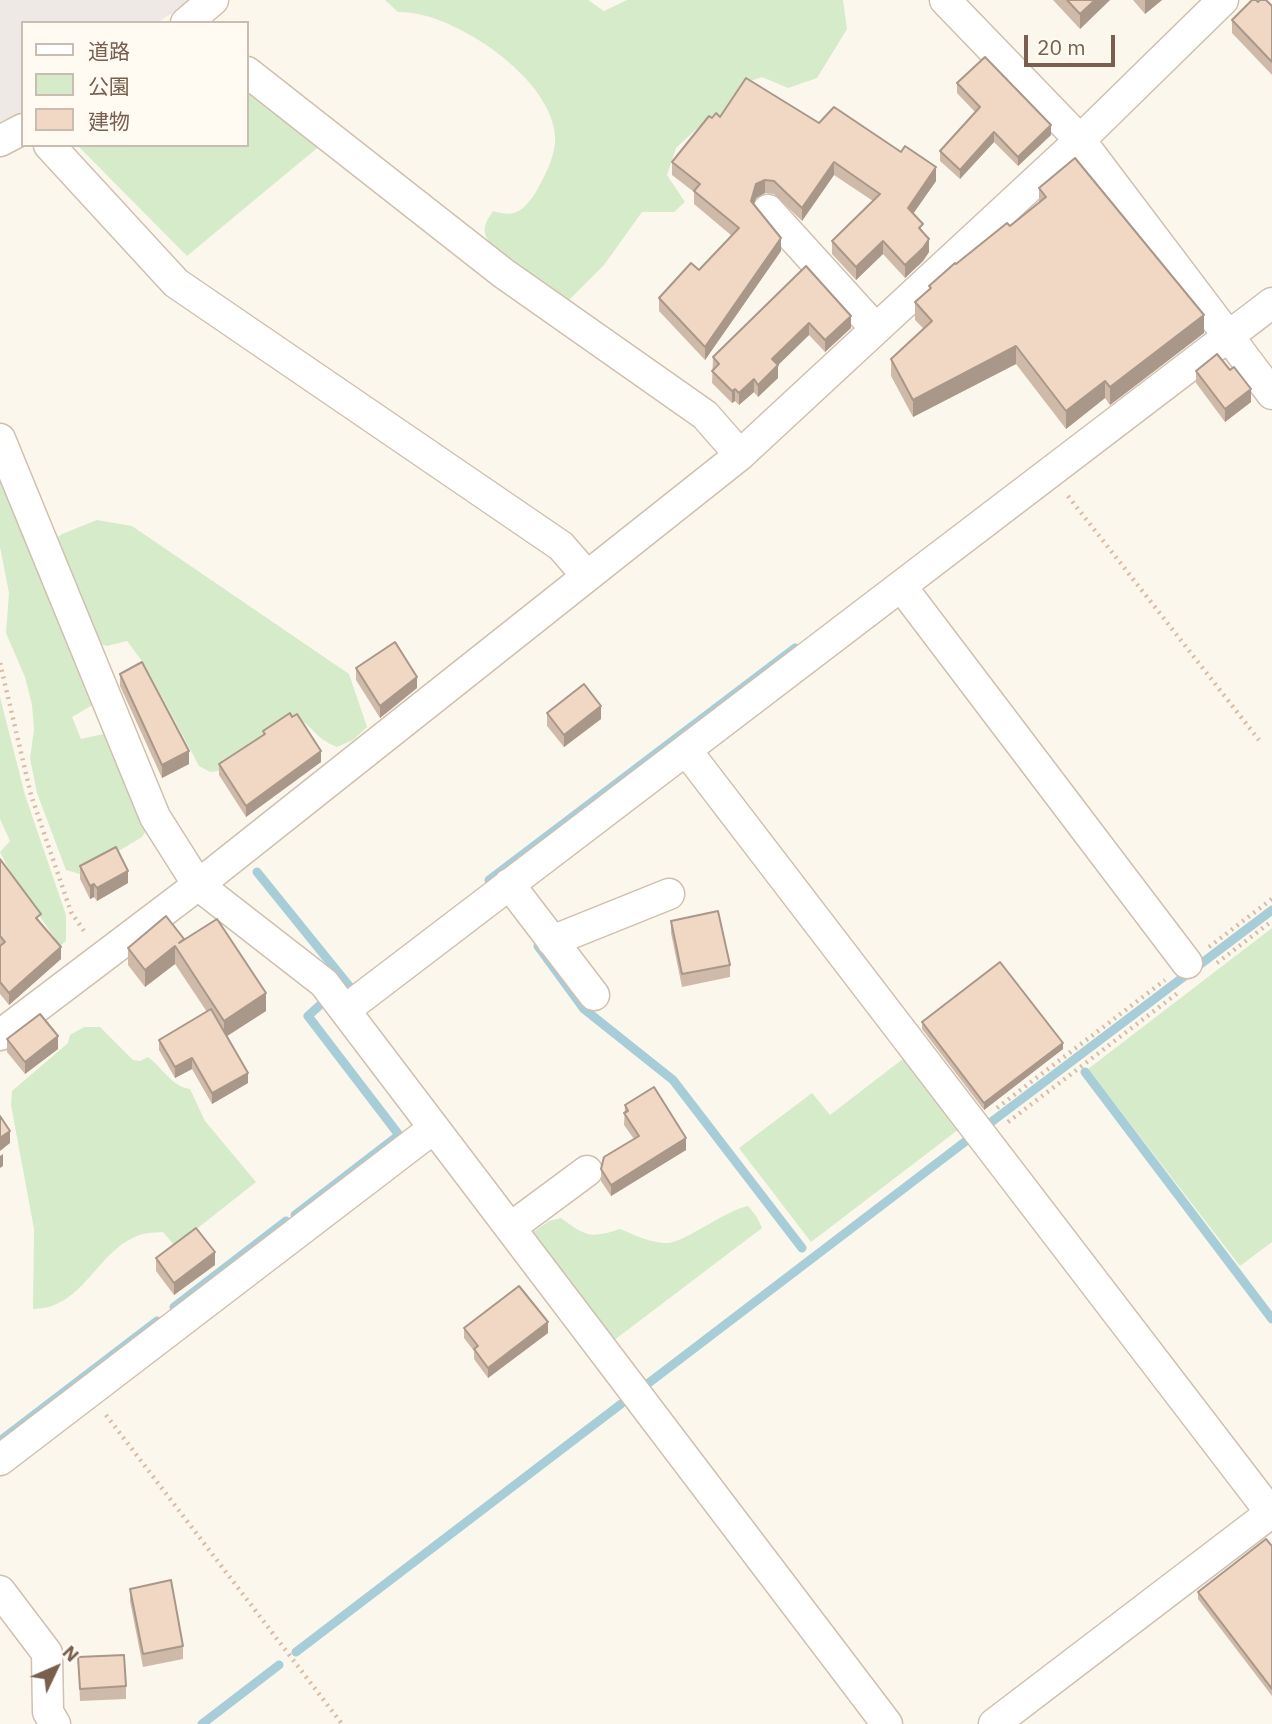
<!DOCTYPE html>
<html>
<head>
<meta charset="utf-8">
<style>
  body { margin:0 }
  #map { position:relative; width:1272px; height:1724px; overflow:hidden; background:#fcf7ec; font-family:"IBM Plex Sans","Noto Sans JP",sans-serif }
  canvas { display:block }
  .legend { position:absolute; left:21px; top:21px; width:228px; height:126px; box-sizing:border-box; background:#fffaf2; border:2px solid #c9bcb0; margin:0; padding:9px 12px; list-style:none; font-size:21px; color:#785f4e }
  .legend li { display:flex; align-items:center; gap:14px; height:35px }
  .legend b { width:35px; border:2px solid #c9bcb0 }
  .north { position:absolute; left:21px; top:1633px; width:70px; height:70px; -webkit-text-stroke:5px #fffaf2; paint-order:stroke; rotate:46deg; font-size:19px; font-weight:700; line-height:28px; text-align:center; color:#785f4e }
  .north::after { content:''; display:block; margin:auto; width:24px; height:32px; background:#785f4e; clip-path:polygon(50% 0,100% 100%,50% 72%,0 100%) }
  .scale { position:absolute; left:1024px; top:35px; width:91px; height:32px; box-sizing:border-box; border:4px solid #785f4e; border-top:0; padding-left:9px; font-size:21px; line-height:24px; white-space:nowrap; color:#785f4e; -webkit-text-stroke:5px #fffaf2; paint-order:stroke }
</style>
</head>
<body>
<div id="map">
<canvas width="1272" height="1724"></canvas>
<ul class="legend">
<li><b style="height:9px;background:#fff"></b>道路</li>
<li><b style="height:19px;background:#d5ebc9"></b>公園</li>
<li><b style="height:19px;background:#f1d8c4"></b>建物</li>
</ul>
<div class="north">N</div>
<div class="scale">20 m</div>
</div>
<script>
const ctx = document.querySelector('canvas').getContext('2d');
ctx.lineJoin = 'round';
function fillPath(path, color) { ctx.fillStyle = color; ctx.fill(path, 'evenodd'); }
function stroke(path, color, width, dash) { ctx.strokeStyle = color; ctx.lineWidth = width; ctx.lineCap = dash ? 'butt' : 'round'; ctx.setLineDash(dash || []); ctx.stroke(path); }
const industrial = new Path2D(`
  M0 0H192L157 23H23V111L0 125Z`);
const green = new Path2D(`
  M385 0H588L604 11 627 0H843L847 29 817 78 788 88 762 77 742 84 730 109 719 118 704 122 676 148 667 175 685 202 674 212H642L604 265 568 301C547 287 494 259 486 236 482 226 488 219 493 211 516 218 523 211 536 192 545 176 556 155 555 137 553 78 451 10 398 12Z
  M247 93 322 144 187 256 77 145H247Z
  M0 474 96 703 72 717 81 739 108 733 148 827 142 837 80 874 66 870 37 793 30 758 34 730 32 705 25 677 6 633 9 593 0 547Z
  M97 520 132 526 349 674 367 727 353 740 337 747C314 738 313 725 295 717L218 771 210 772 199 766 145 665 127 641 107 646 95 642 54 540 62 534Z
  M0 697 25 795 66 915V941L60 946 13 877 0 852 10 841 0 819Z
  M1272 928V1242L1240 1266 1088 1069Z
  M84 1027H100L133 1060 140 1061 148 1057C163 1068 171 1086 190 1089L205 1121 256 1182 175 1246 163 1232C156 1233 147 1232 140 1235 97 1249 84 1309 33 1309L34 1229 11 1105 12 1091 68 1043 70 1035Z
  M908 1055 963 1126 811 1242 739 1148 812 1093 830 1115Z
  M748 1206 757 1217 762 1228 613 1341 530 1234 549 1221 561 1218C585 1236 590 1239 620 1229 635 1235 650 1243 667 1243 684 1243 724 1211 748 1206Z`);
const stream = new Path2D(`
  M257 872 350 987
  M489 880 795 648
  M538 946 584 1009 673 1080 802 1248
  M1085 1072 1272 1319
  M986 1126 1272 910
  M295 1215 399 1135 308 1016 319 1006
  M174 1307 286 1221
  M646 1385 966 1141
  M0 1441 157 1321
  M296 1652 621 1404
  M202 1724 279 1665`);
const path = new Path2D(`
  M1068 496 1259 740
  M0 663 31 795 71 912 86 934
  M1209 947 1272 899
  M1217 963 1272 921
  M997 1108 1165 980
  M1008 1122 1179 992
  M106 1415 342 1724`);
const minor = new Path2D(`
  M945 0 1080 140 1272 394
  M186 23 213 0
  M247 72 503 273 705 415 740 455
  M0 141 23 129
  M49 145 176 283 561 546 587 576
  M768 210 876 329
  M0 439 155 817 198 885 324 983 887 1724
  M901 586 1187 963
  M686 750 1271 1513
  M509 884 594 995
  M552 941 669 894
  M345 1010 1272 303
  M0 1035 198 885 740 455 1080 140 1223 0
  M510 1228 587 1171
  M0 1460 434 1128
  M0 1591 47 1653 48 1712 55 1724
  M994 1724 1272 1512`);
const wall = new Path2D(`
  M1053 0H1110L1080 29Z
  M1133 0H1162L1145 14Z
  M1258 2 1272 6V75L1232 33V20Z
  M957 83 1051 135 1018 166 994 142 960 179 940 161V151L975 112 957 93Z
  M720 117 819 123 936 181 913 214 923 232 929 252 923 261 905 278 883 254 856 280 832 254V241L873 201 834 175 802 221 774 194 765 193 756 198 754 205 781 251 705 360 659 311V298L699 270 732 236 694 204V192L672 175V162L712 118Z
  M1039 188 1204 333 1110 405 1105 398 1066 429 1016 364 913 417 891 376V359L924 329 915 320V302L929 289V286L956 264 1010 226 1039 203Z
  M806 266 851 328 825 352 809 335 778 365V378L758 397 754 392 739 405 735 401 732 403 712 383 713 357Z
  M1196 371 1251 402 1225 422 1196 383Z
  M356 668 417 688 380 718 356 680Z
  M120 674 189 764 162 778 120 686Z
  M547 713 601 719 564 747 547 726Z
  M263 731 321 762 246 817 219 775V764L263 736Z
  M0 859 41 923 61 959 9 1005 0 994Z
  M80 866 128 883 97 901 94 897 90 899 80 879Z
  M671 921 730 965V977L682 987 671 933Z
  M184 939 266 1011 227 1036 248 1083 212 1104 192 1069 175 1078 159 1050V1040L207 1012 175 964 145 987 128 965V948Z
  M922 1022 1063 1049 984 1110 922 1029Z
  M7 1039 58 1049 25 1074 7 1052Z
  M625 1105 686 1150 611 1196 601 1181V1169L634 1139 624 1125Z
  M156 1258 215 1265 174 1295 156 1271Z
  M464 1328 548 1333 488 1378 474 1359V1351L464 1338Z
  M1272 1546V1696L1198 1599V1592Z
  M130 1589 183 1646V1659L143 1667 130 1601Z
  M78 1657 126 1686V1699L80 1701Z`);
const shadedWall = new Path2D(`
  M1095 0H1110L1080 29V14Z
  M1145 0H1162L1145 14Z
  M1051 125V135L1018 166V157Z
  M994 132V142L960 179V170Z
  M834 162V175L802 221V208Z
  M936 167V181L908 221V208Z
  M765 180V193L756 198 751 214V201L756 184Z
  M781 238V251L705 360V347Z
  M929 239V252L923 261 905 278V265Z
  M883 241V254L856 280V267Z
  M1204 315V333L1110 405V387Z
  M851 316V328L825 352V340Z
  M809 323V335L772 371V359Z
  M1016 346V364L913 417V400Z
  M778 365V378L758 397V385Z
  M754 379V392L739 405V393Z
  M1105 381V398L1066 429V411Z
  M735 389V401L732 403V391Z
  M1251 389V402L1225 422V409Z
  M417 677V688L380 718V706Z
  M601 706V719L564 747V735Z
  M189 751V764L162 778V765Z
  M321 751V762L246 817V806Z
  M128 871V883L97 901V888Z
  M94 884V897L90 899V886Z
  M175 946V964L145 987V970Z
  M61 947V959L9 1005V993Z
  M266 993V1011L224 1038V1021Z
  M58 1036V1049L25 1074V1062Z
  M1063 1043V1049L984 1110V1103Z
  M192 1058V1069L175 1078V1067Z
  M248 1073V1083L212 1104V1093Z
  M10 1131V1143L0 1151V1138Z
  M686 1138V1150L611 1196V1185Z
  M3 1154V1166L0 1168V1156Z
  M215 1252V1265L174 1295V1283Z
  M548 1322V1333L488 1378V1368Z`);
const building = new Path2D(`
  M1067 0H1095L1080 14Z
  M1252 0H1256L1258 2 1260 0H1266L1272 6V62L1232 20Z
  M985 57 1051 125 1018 157 994 132 960 170 940 151 980 107 957 83Z
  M746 78 819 123 834 107 901 152 905 146 936 167 908 208 923 224 919 228 929 239 923 248 905 265 883 241 856 267 832 241 880 194 834 162 802 208 774 181 765 180 756 184 751 201 781 238 705 347 659 298 691 263 699 270 739 228 694 191 700 184 672 162 709 116 712 118 716 113 720 117Z
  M1075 158 1204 315 1110 387 1105 381 1066 411 1016 346 913 400 891 359 932 321 915 302 931 288 929 286 955 263 956 264 1007 223 1010 226 1046 197 1039 188Z
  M806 266 851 316 825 340 809 323 772 359 778 365 758 385 754 379 739 393 735 389 732 391 712 371 719 364 713 357Z
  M1217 354 1230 370 1234 367 1251 389 1225 409 1196 371Z
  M395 642 417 677 380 706 356 668Z
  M142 662 189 751 162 765 120 674Z
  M584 684 601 706 564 735 547 713Z
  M290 713 292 717 297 714 321 751 246 806 219 764 265 734 263 731Z
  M116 847 128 871 97 888 94 884 90 886 80 866Z
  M0 859 41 914 36 918 61 947 9 993 0 982V946L5 942 0 936Z
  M718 911 730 965 682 974 671 921Z
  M166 916 184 939 179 943 217 919 266 993 224 1021 175 946 145 970 128 948Z
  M1000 962 1063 1043 984 1103 922 1022Z
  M211 1009 248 1073 212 1093 192 1058 175 1067 159 1040Z
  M40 1014 58 1036 25 1062 7 1039Z
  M654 1087 686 1138 611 1185 601 1169 604 1157 639 1136 624 1113 628 1111 625 1105Z
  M0 1116 10 1131 0 1138Z
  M196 1228 215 1252 174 1283 156 1258Z
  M519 1286 548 1322 488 1368 474 1349 478 1346 464 1328Z
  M1266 1539 1272 1546V1689L1198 1592Z
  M171 1580 183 1646 143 1654 130 1589Z
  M124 1655 126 1686 80 1689 78 1657Z`);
fillPath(industrial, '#eee9e4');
fillPath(green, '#d5ebc9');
stroke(stream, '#a6cdd8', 9);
stroke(minor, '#cfc0b0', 33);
stroke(path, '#d7bca6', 4.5, [2, 5]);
stroke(minor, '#fff', 30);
fillPath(wall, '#cfbaa9');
fillPath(shadedWall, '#a99789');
fillPath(building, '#f1d8c4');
stroke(building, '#a99789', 2);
</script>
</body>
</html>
